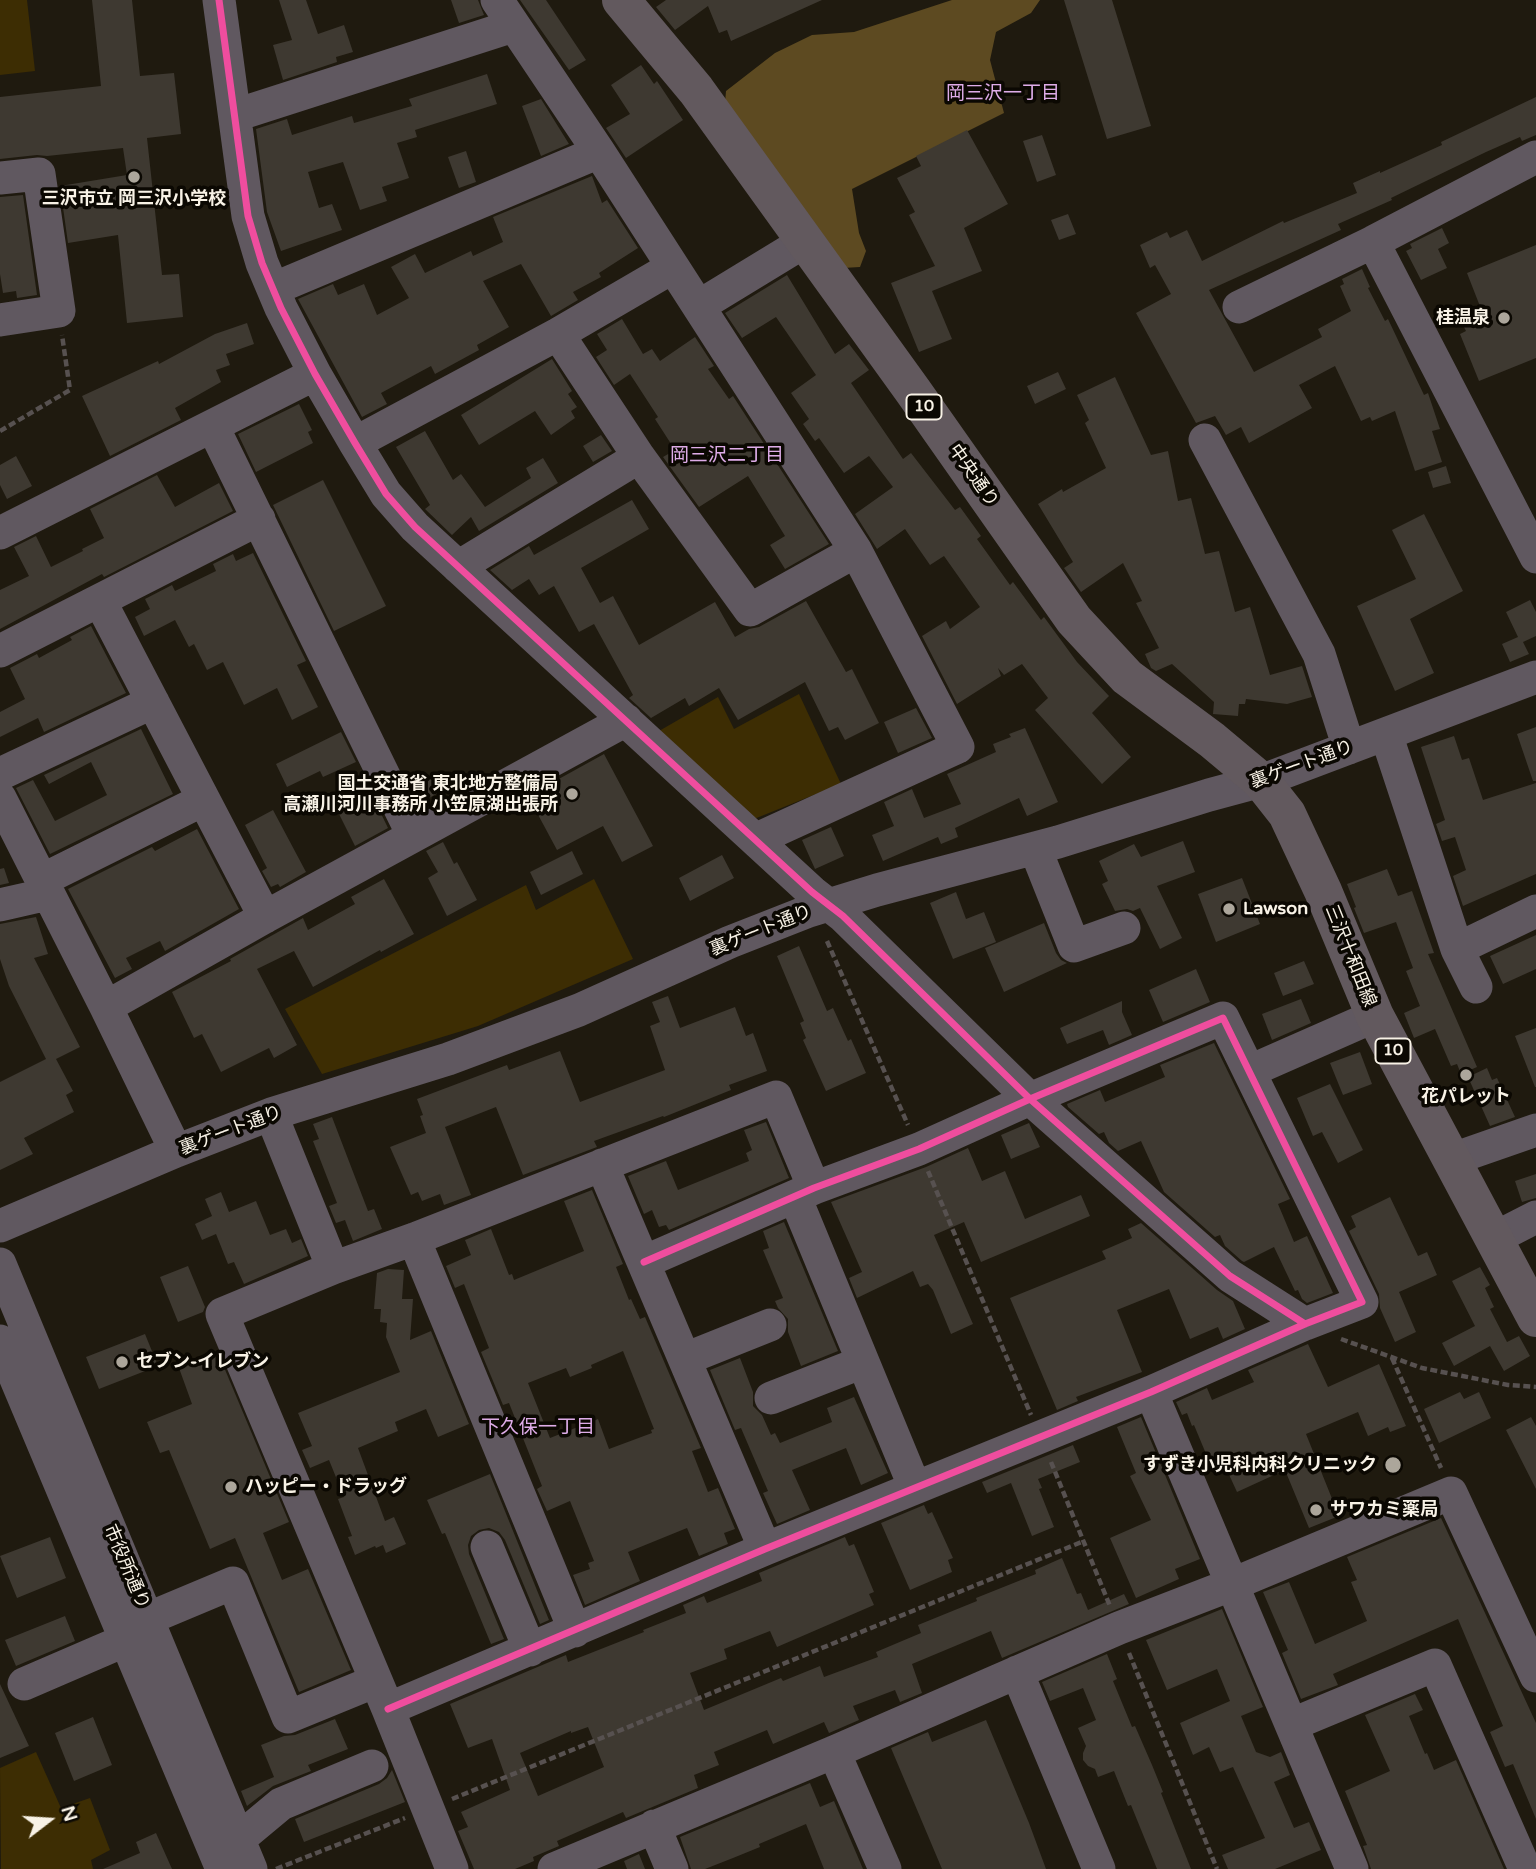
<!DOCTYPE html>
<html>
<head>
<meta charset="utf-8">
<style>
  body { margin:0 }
  #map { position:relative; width:1536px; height:1869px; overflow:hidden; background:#1f1a0f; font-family:"Varela Round",sans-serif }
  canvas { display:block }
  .north { position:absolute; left:14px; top:1785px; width:70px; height:70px; -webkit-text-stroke:5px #0b0802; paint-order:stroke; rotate:73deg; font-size:19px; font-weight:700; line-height:28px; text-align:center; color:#f8f2e6 }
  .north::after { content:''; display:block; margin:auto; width:24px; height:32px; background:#f8f2e6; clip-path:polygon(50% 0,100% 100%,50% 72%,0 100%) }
</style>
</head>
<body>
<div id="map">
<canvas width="1536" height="1869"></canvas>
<div class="north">N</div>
</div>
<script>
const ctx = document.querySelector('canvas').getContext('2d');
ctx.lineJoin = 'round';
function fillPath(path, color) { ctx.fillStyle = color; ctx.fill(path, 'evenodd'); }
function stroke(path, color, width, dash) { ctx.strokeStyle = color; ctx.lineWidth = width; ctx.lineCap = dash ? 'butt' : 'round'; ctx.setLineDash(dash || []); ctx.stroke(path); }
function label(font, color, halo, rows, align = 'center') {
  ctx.font = font + ' "Varela Round","Noto Sans JP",sans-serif'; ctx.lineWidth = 7; ctx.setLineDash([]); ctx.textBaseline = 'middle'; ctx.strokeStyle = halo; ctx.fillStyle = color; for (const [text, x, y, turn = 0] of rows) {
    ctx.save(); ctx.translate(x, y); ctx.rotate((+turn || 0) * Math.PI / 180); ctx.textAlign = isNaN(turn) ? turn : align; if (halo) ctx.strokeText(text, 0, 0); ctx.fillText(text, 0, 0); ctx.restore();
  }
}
const green = new Path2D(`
  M0 0H27L35 71 0 75Z
  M799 694 841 784 754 819 659 731 718 697 734 729Z
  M594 879 633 959 478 1026 322 1074 285 1009 526 885 536 910Z
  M36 1752 61 1808 90 1798 110 1850 91 1860 93 1869H1L0 1768Z`);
const forest = new Path2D(`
  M952 0H1040L1031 13 996 32 990 60 1004 113 852 189 859 233 866 251 860 267 843 268 725 103 726 91 775 53 812 35 854 32Z`);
const building = new Path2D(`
  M92 0H132L140 76 174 73 181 134 147 138 162 275 179 274 183 317 127 323 118 235 68 243 60 186 127 175 123 148 47 156 37 155 0 159V97L101 86Z
  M279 0H306L318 34 344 25 353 52 336 57 337 62 283 80 273 45 292 40Z
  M451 0H478L484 15 459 23Z
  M520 0H546L586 60 569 70Z
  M666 0H822L731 41 727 30 719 33 708 6 675 30 656 7Z
  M1064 0H1112L1151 126 1107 139Z
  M641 65 654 84 657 81 683 120 626 158 606 128 630 114 611 85Z
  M487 74 497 104 415 130 417 137 397 143 409 178 382 187 387 201 360 210 343 162 308 172 319 208 332 204 342 230 281 251 267 212 256 129 287 119 292 135 352 116 354 123 412 106 409 99Z
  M1536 97V135L1522 141 1520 137 1486 152 1391 198 1392 200 1338 224 1341 230 1209 290 1254 372 1322 337 1318 329 1351 311 1340 286 1344 284 1342 279 1362 269 1370 287 1368 288 1385 321 1388 319 1424 395 1428 393 1440 429 1432 431 1442 462 1415 471 1395 411 1372 421 1370 417 1361 421 1335 366 1299 385 1312 408 1249 443 1241 427 1226 435 1215 416 1196 423 1136 313 1171 294 1155 265 1150 268 1140 245 1167 232 1170 238 1187 230 1202 261 1283 221 1284 223 1357 193 1353 183 1380 171V173L1442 145 1441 142Z
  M541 99 569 144 541 156 522 106Z
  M967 130 1008 204 964 228 982 271 932 291 952 339 919 352 891 283 935 266 909 215 915 212 897 178 921 166 916 156Z
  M1042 135 1056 175 1037 182 1023 141Z
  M466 151 476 182 459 188 448 157Z
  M592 176 602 203 607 200 638 248 599 273 601 277 573 292 578 300 551 316 521 264 483 281 509 327 477 345 479 350 435 374 431 366 381 393 387 404 362 417 298 299 333 284 338 295 364 284 377 315 409 298 391 267 415 254 425 273 471 251 473 256 503 242 493 217Z
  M23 195 37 295 17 298 16 291 3 293 0 274V197Z
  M1068 214 1076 234 1059 240 1051 220Z
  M1442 228 1449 243 1438 249 1447 268 1421 280 1406 251 1412 248 1410 244Z
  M1536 245V358L1479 381 1460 334 1466 331 1462 323 1483 314 1467 273Z
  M787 275 835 354 849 344 869 370 851 383 903 459 911 453 955 510 960 507 981 536 977 539 1010 585 1013 582 1041 620 1044 617 1077 662 1109 696 1092 713 1131 757 1102 784 1035 710 1048 698 1022 664 1004 675 998 668 1001 676 957 704 922 636 946 621 950 629 980 607 944 556 930 565 905 529 877 549 855 514 893 487 869 456 844 473 819 438 815 441 803 424 809 419 791 393 816 375 776 317 742 338 725 313Z
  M622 319 643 354 652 349 660 361 695 337 714 366 708 369 729 399 733 396 829 544 785 569 770 545 785 536 748 476 699 507 663 457 675 450 655 419 658 417 630 374 614 385 596 357 607 350 597 334Z
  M247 323 254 344 226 354 230 365 216 370 221 382 175 408 181 420 110 456 82 396 158 361 159 364 215 334Z
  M552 359 572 391 568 394 577 407 571 411 575 418 551 435 535 411 479 445 461 415Z
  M1058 372 1066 389 1035 404 1027 386Z
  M1115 377 1151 455 1168 451 1178 501 1191 498 1205 554 1219 551 1235 612 1250 607 1270 675 1302 666 1312 697 1287 704 1246 699 1245 704H1239L1238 716 1213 714 1214 702 1172 664 1156 671 1151 668 1145 654 1159 648 1136 603 1142 601 1123 563 1081 592 1064 568 1073 562 1038 504 1062 489 1063 492 1106 468 1085 423 1089 420 1077 395Z
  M299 404 312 430 308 432 313 443 256 472 238 434Z
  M425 431 453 480 461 474 485 507 531 478 526 468 543 458 558 483 479 531 471 517 452 535 425 509 430 505 396 447Z
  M601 435 612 451 593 462 583 446Z
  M16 456 32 486 7 499 0 485V465Z
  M1446 466 1451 483 1433 488 1428 472Z
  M157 475 175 507 219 483 233 511 104 577 102 574 0 629V590L29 576 14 547 36 536 51 567 83 551 82 549 104 538 90 509Z
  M323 480 386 606 334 631 273 505Z
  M632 500 649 529 581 568 600 603 613 596 639 645 715 602 735 637 749 629 759 627 806 601 846 672 852 669 879 723 845 740 838 727 829 731 805 682 738 720 719 688 689 706 685 698 651 718 629 698 633 695 594 624 579 632 554 586 539 595 529 579 512 590 490 570 529 546 534 555Z
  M1424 514 1463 591 1410 619 1434 673 1395 691 1357 606 1416 579 1392 530Z
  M253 553 306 661 297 665 318 707 292 720 277 688 244 705 223 662 207 670 194 644 189 647 175 620 144 636 135 617 150 609 145 599 172 585 175 591 216 571 213 564 233 554 236 561Z
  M1530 600 1536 612V636L1523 642 1529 654 1510 662 1502 644 1518 637 1506 612Z
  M91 626 126 693 44 732 38 718 0 737V712L25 699 10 668 37 654 39 658 72 640 70 637Z
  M916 708 932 738 898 753 884 722Z
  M1536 727V781H1533L1517 734Z
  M1025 728 1058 802 1027 816 1019 798 955 828 958 837 941 844 938 837 883 861 872 835 894 826 884 802 912 789 924 818 961 804 947 774 996 752 993 744 1011 737 1009 734Z
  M141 729 173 794 50 854 16 788 33 780 55 821 107 795 91 762 49 784 44 775Z
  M341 732 356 762 323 777 320 771 287 787 276 764Z
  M1454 736 1462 760 1469 758 1483 800 1536 783V874L1463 906 1453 876 1466 870 1455 837 1442 841 1436 824 1445 820 1421 747Z
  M604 754 653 846 622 862 603 826 557 850 528 796Z
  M434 776 443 790 424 801 416 786Z
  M370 791 388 828 355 846 336 808Z
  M273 810 306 872 280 887 278 884 271 887 262 871 267 868 245 825Z
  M831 827 844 856 815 869 802 840Z
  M197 829 239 909 165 951 160 941 126 958 132 969 115 978 68 889 152 847 155 851Z
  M1183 841 1195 872 1157 886 1182 938 1160 949 1140 908 1133 911 1127 909 1115 911 1102 884 1108 881 1099 861 1134 844 1141 857Z
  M443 842 454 864 457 862 477 900 447 916 428 878 438 872 426 851Z
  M572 851 583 874 541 895 530 872Z
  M722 855 734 878 690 901 679 878Z
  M4 868 9 883 0 885V869Z
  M1387 869 1398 896 1412 891 1434 953 1428 954 1477 1067 1461 1074 1457 1064 1451 1066 1435 1029 1414 1038 1404 1013 1420 1006 1406 971 1413 968 1396 922 1364 933 1354 908 1356 907 1347 884Z
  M1242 878 1260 924 1216 942 1198 894Z
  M384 879 414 934 381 952 380 950 313 987 294 951 257 969 297 1045 274 1058 269 1048 221 1072 202 1034 194 1038 172 992 231 961 230 959 303 918 308 930 355 904 351 897Z
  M956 892 966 919 984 912 996 942 953 959 930 903Z
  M36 917 48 954 34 958 80 1047 56 1059 73 1091 66 1095 74 1112 24 1138 33 1154 0 1170V1082L46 1059 9 986 0 959V924Z
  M1044 923 1056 953 1061 960 1067 963 1004 992 985 948Z
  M1536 935V969L1503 984 1490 956Z
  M799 946 827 1011 833 1008 848 1041 851 1039 866 1073 826 1091 803 1040 806 1038 800 1023 804 1021 777 956Z
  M1304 961 1314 984 1283 996 1274 973Z
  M1196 969 1210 1002 1163 1022 1149 990Z
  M668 996 680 1028 735 1007 746 1036 753 1033 767 1071 729 1085 731 1090 664 1117 663 1116 594 1141 597 1147 523 1175 496 1107 445 1127 471 1195 444 1205 440 1194 422 1201 418 1192 411 1195 390 1147 426 1133 420 1116 423 1115 417 1099 507 1065 509 1070 560 1051 580 1102 665 1070 650 1026 660 1022 652 1002Z
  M1301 999 1311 1023 1272 1040 1262 1014Z
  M1122 1001V1012L1132 1035 1109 1045 1103 1030 1067 1044 1060 1028Z
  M1536 1028V1087H1535L1515 1036Z
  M1214 1043 1290 1199 1278 1204 1294 1242 1307 1236 1333 1293 1307 1303 1302 1299 1298 1290 1295 1291 1274 1247 1244 1262 1242 1261 1225 1246 1220 1235 1215 1237 1164 1192 1141 1141 1118 1151 1109 1143 1104 1132 1099 1134 1068 1107 1067 1104 1100 1090 1105 1102 1165 1077 1160 1065Z
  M1360 1052 1372 1084 1343 1095 1330 1063Z
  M1487 1068 1492 1080 1497 1078 1515 1117 1490 1126 1468 1077Z
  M1330 1084 1363 1150 1338 1163 1322 1132 1313 1136 1297 1098Z
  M332 1117 368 1211 374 1209 382 1229 353 1241 345 1220 336 1223 329 1206 337 1203 313 1141 319 1139 313 1124Z
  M766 1122 789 1178 669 1230 666 1225 659 1227 652 1210 644 1214 628 1176 666 1161 678 1190 749 1161 746 1153 752 1150 744 1130Z
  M1029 1123 1040 1147 1011 1159 1001 1135Z
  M968 1148 982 1181 1005 1171 1025 1219 1081 1195 1090 1216 981 1262 964 1222 934 1235 973 1324 951 1334 933 1290 928 1284 920 1287 913 1271 857 1298 849 1278 862 1272 831 1202 926 1167Z
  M1536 1174V1198L1522 1202 1515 1181Z
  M592 1190 623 1264 616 1267 629 1300 631 1299 640 1319 645 1317 701 1448 692 1451 708 1492 718 1488 735 1529 724 1533 728 1544 699 1556 687 1528 628 1552 640 1581 585 1605 573 1575 590 1569 588 1563 594 1561 570 1501 547 1511 537 1489 542 1486 509 1403 503 1405 481 1352 489 1348 464 1284 455 1288 446 1266 471 1255 465 1240 491 1229 509 1275 512 1274 514 1280 584 1251 564 1201ZM623 1351 654 1429 651 1430 652 1433 609 1449 598 1419 550 1438 528 1383 566 1368 570 1377 592 1368 591 1365Z
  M221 1192 229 1212 256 1201 270 1235 286 1229 292 1243 301 1239 308 1256 244 1284 234 1262 228 1264 216 1234 202 1240 195 1224 212 1216 205 1199Z
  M1390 1197 1418 1256 1427 1252 1437 1275 1399 1292 1416 1332 1395 1342 1380 1308 1379 1294 1349 1231 1356 1227 1351 1216Z
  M784 1222 838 1351 801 1366 788 1332V1319L778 1308 775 1301 783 1298 763 1250 769 1248 763 1231Z
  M1141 1223 1217 1290 1233 1301 1245 1329 1223 1339 1218 1327 1190 1339 1169 1289 1117 1310 1142 1372 1076 1397 1078 1401 1057 1410 1010 1298 1106 1259 1102 1251 1132 1238 1128 1229Z
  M188 1266 205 1307 203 1312 178 1322 160 1277Z
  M1480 1267 1490 1285 1485 1288 1494 1307 1490 1309 1507 1342 1519 1336 1530 1356 1504 1371 1490 1346 1454 1366 1442 1343 1475 1326 1452 1281Z
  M388 1269 404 1270 402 1299H413L410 1340 431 1331 469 1424 438 1437 426 1409 395 1422 398 1431 358 1448 385 1521 394 1517 406 1544 386 1553 383 1545 376 1548 375 1546 355 1555 348 1537 352 1536 338 1499 344 1497 329 1460 310 1468 302 1450 312 1446 298 1413 400 1372 386 1337 387 1323 380 1322 381 1309H374L377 1273Z
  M145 1334 158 1366 99 1389 86 1357Z
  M1308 1344 1328 1387 1379 1364 1406 1426 1390 1432 1388 1427 1368 1436 1358 1412 1306 1434 1339 1516 1309 1528 1285 1470 1237 1492 1226 1468 1214 1473 1194 1425 1192 1426 1187 1413 1182 1415 1176 1402 1207 1388 1212 1400 1254 1382 1248 1370Z
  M218 1353 289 1522 263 1533 282 1580 308 1569 351 1670 299 1692 235 1538 210 1549 169 1450 160 1453 147 1422 192 1404 179 1368Z
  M740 1358 753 1392V1406L762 1415 771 1435 775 1433 780 1443 832 1422 827 1408 854 1397 888 1473 861 1485 846 1448 792 1470 810 1510 777 1524 763 1493 768 1491 741 1428 735 1430 710 1370Z
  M1460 1392 1464 1399 1479 1392 1491 1418 1439 1443 1424 1409Z
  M1141 1417 1200 1559 1175 1569 1179 1579 1136 1598 1110 1538 1151 1520 1130 1476 1136 1473 1117 1427Z
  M1531 1417 1536 1426V1489L1506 1430Z
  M1073 1445 1080 1462 1038 1479 1042 1488 1039 1489 1054 1527 1032 1536 1011 1483 987 1493 982 1482Z
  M490 1474 549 1620 540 1624 505 1540 499 1532 489 1528 479 1530 471 1536 468 1545 469 1554 504 1639 491 1644 445 1533 442 1534 427 1500Z
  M924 1505 928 1514 932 1512 953 1558 948 1560 952 1572 910 1590 881 1523Z
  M1441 1518 1536 1723V1819L1513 1764 1505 1767 1490 1732 1503 1726 1458 1619 1333 1674 1338 1685 1301 1699 1282 1653 1288 1650 1263 1592 1289 1582 1315 1644 1367 1621 1351 1582 1357 1580 1347 1557Z
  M50 1537 66 1578 17 1598 0 1556Z
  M845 1537 849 1546 854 1544 874 1592 869 1594 874 1605 777 1647 770 1631 724 1649 727 1659 690 1673 704 1710 781 1678 783 1681 820 1666 824 1677 878 1657 876 1652 921 1633 918 1625 977 1601 976 1598 1036 1574 1035 1570 1062 1558 1077 1594 1081 1593 1088 1610 1124 1594 1129 1604 1002 1658 991 1631 912 1664 922 1693 900 1702 895 1690 853 1706 859 1720 829 1733 824 1722 773 1744 767 1730 714 1752 719 1765 694 1775 698 1788 626 1818 623 1812 557 1841 559 1846 533 1857 534 1861 515 1869H474L458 1831 468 1827 461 1812 510 1790 492 1739 468 1748 450 1704 566 1655 568 1662 644 1632 643 1630 686 1613 683 1605 704 1596 707 1603 762 1581 759 1573ZM588 1727 604 1767 538 1796 520 1753 571 1731V1733Z
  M1222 1609 1263 1707 1241 1716 1256 1752 1270 1757 1281 1752 1290 1775 1274 1782 1294 1828 1309 1822 1321 1850 1275 1869H1228L1222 1855 1265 1838 1233 1767 1220 1772 1209 1747 1193 1755 1180 1723 1230 1701 1217 1669 1167 1690 1146 1640Z
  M65 1616 75 1641 16 1666 5 1640Z
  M1107 1654 1117 1679 1113 1681 1132 1727 1135 1726 1152 1765 1163 1792 1161 1793 1191 1869H1157L1131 1805 1128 1806 1114 1771 1098 1777 1095 1769 1088 1766 1083 1760V1753L1086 1746 1078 1728 1096 1720 1083 1688 1050 1701 1042 1682Z
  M0 1684 29 1746 0 1758Z
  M1415 1694 1423 1710 1409 1716 1425 1754 1427 1753 1434 1770 1456 1760 1504 1869H1371L1363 1846 1367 1845 1345 1791 1390 1771 1365 1715Z
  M93 1717 112 1765 74 1781 55 1733Z
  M335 1719 348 1749 308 1765 311 1771 273 1786 247 1806 241 1791 274 1777 261 1745 284 1736 295 1735Z
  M986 1720 1029 1823 1046 1869H942L891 1748 928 1732 932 1742Z
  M392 1770 405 1802 304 1842 295 1819 379 1784 387 1778Z
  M810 1783 820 1807 834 1801 863 1869H824L806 1824 759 1844 760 1847 733 1858 705 1869H691L680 1837Z
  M156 1833 172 1869H103L140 1853 136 1842Z
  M639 1854 645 1869H627L624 1861Z`);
const path = new Path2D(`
  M0 431 70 390 62 335
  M827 941 908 1125
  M928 1171 1031 1415
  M1341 1339 1422 1368 1508 1385 1536 1387
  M1392 1358 1441 1468
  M1051 1462 1110 1606
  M1129 1653 1217 1869
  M452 1799 1084 1541
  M276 1869 405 1818`);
const minor = new Path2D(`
  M219 0 248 216 262 263 281 308 315 374 355 443 386 494 415 527 812 892 843 916 1030 1099 1230 1276 1305 1324
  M497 0 599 152 856 551 958 747 757 839
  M236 115 513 26
  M0 178 39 174 59 311 0 320
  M1373 242 1536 557
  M273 289 599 152
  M699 306 804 242
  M1239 307 1373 242 1536 157
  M558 334 639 457 750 610 856 551
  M213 427 413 835
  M1205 440 1319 654 1349 748
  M355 443 558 334 673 267
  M0 533 315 374
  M458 567 639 457
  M100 601 265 917
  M0 651 259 519
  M1386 734 1457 949 1536 911
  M0 774 153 702
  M0 798 106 1007 176 1151
  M1035 848 1074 946 1124 928
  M42 880 203 800
  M0 905 48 894
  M1457 949 1476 987
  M106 1007 265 917 626 720
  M1250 1071 1375 1016
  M271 1114 333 1268
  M1450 1160 1536 1130
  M602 1165 765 1549
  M795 1197 915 1488
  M0 1226 176 1151 271 1114 448 1059 579 1010 730 942 809 911 877 890 1058 842 1209 795 1261 781 1536 677
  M414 1239 575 1631
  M1493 1239 1536 1217
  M0 1264 251 1869
  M0 1341 222 1869
  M685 1359 770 1325
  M1151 1392 1352 1869
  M771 1398 863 1362
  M487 1547 530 1650
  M147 1619 233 1583 288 1717 376 1681
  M1017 1672 1099 1869
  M24 1684 126 1640
  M388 1709 765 1549 1151 1392 1305 1324 1362 1302 1223 1018 1030 1099 919 1149 814 1188 644 1262
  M1293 1724 1435 1665 1525 1869
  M834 1752 885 1869
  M654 1826 672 1869
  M239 1839 281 1804 372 1766
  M452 1869 388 1709 222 1314 333 1268 414 1239 776 1097 814 1188
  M554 1869 834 1752 1119 1628 1233 1584 1451 1493 1536 1676`);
const major = new Path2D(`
  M621 0 696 90 913 391 1074 620 1127 677 1212 740 1261 781 1287 814 1323 891 1375 1016 1536 1318`);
const cycleway = new Path2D(`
  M219 0 248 216 262 263 281 308 315 374 355 443 386 494 415 527 812 892 843 916 1030 1099 1230 1276 1305 1324
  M388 1709 765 1549 1151 1392 1305 1324 1362 1302 1223 1018 1030 1099 919 1149 814 1188 644 1262`);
const markers = [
  [134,177,7,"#aca69b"],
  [1504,318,7,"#aca69b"],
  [572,794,7,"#aca69b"],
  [1229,909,7,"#aca69b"],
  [1466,1075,7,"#aca69b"],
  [122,1362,7,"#aca69b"],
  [1393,1465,9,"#aca69b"],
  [231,1487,7,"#aca69b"],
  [1316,1510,7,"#aca69b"]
];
const shields = [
  [924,407,35],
  [1393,1051,35]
];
const shieldNames = [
  ["10",924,407],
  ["10",1393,1051]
];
const poiNames = [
  ["三沢市立 岡三沢小学校",134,199,"center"],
  ["桂温泉",1490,318,"right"],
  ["国土交通省 東北地方整備局",558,784,"right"],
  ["高瀬川河川事務所 小笠原湖出張所",558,805,"right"],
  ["Lawson",1243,909],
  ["花パレット",1466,1097,"center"],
  ["セブン-イレブン",136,1362],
  ["すずき小児科内科クリニック",1377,1465,"right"],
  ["ハッピー・ドラッグ",245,1487],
  ["サワカミ薬局",1330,1510]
];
const streetNames = [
  ["中央通り",973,476,55],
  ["裏ゲート通り",1302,765,-20],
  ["裏ゲート通り",761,931,-22],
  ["三沢十和田線",1350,956,68],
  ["裏ゲート通り",231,1131,-21],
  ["市役所通り",126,1567,67]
];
const neighbourhoodNames = [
  ["岡三沢一丁目",1003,94],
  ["岡三沢二丁目",727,456],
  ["下久保一丁目",538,1428]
];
fillPath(green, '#3d2d03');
fillPath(forest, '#5d4a21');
fillPath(building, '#3e3931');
stroke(path, '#575150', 4.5, [7, 3.5]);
stroke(minor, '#605860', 33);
stroke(major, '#62595e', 38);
stroke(cycleway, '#ef4d9e', 7);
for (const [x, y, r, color] of markers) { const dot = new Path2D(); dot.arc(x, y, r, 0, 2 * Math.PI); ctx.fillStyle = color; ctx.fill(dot); stroke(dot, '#0b0802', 2.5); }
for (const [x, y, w] of shields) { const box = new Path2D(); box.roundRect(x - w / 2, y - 12.5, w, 25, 5); ctx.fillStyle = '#0b0802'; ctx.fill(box); stroke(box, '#f8f2e6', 2); }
label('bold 16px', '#f8f2e6', null, shieldNames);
label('bold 18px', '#f8f2e6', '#0b0802', poiNames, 'left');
label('18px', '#f8f2e6', '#0b0802', streetNames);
label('19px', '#deace8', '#0b0802', neighbourhoodNames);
</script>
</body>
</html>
